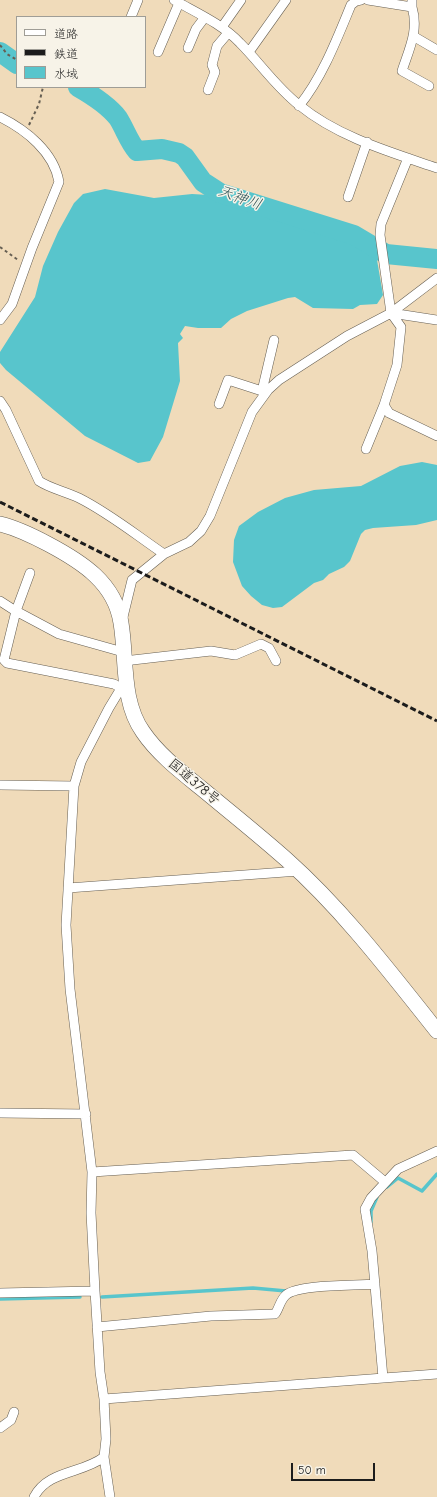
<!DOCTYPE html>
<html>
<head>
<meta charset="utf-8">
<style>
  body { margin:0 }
  #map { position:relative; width:437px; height:1497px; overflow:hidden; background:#f0dbba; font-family:"Comic Neue","Klee One",sans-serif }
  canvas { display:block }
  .legend { position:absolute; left:16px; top:16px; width:130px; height:72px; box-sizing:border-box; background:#f7f3e8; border:1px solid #9f9d96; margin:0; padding:5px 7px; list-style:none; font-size:12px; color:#1c1c1c }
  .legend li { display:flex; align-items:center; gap:8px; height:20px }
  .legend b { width:20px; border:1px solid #9f9d96 }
  .scale { position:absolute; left:291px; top:1463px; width:84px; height:18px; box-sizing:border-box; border:2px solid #1c1c1c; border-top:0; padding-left:5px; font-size:12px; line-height:14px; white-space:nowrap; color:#1c1c1c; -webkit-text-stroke:3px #f7f3e8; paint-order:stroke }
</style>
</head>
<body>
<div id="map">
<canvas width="437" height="1497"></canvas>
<ul class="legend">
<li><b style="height:5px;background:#fff"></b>道路</li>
<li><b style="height:5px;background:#1c1c1c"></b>鉄道</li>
<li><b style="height:11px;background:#58c5cc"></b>水域</li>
</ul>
<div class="scale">50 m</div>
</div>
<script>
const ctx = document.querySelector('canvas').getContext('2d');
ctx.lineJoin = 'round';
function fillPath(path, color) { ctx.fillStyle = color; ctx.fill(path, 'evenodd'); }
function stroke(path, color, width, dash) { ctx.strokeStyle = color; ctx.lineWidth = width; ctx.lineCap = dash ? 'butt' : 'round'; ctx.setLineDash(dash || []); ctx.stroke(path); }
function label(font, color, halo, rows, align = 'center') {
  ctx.font = font + ' "Comic Neue","Klee One",sans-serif'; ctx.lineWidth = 3; ctx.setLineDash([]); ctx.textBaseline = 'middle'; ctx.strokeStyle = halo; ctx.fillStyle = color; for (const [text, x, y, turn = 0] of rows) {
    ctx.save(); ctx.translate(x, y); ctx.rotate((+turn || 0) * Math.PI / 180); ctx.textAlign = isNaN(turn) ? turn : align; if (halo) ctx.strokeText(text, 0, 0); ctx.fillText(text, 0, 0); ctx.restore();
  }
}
const water = new Path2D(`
  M105 189 154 198 192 194 209 195 351 238 376 254 383 295 377 304 360 305 353 309 313 308 295 297 288 298 247 311 231 319 221 328H198L185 326 180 334 183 338 178 343 180 381 163 437 150 461 138 463 85 436 6 370 0 363V352L35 297 43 266 58 232 74 203 83 194Z
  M422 462 437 465V520L416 525 373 528 365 530 361 534 350 561 344 567 329 574 323 580 314 583 282 607 273 608 262 605 251 596 242 586 233 562 234 540 239 526 258 512 285 498 314 490 361 486 400 466Z`);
const stream = new Path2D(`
  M387 1187 398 1178 422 1191 437 1174
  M371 1222V1211L377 1197
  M102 1297 253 1288 286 1291
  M0 1299 80 1297`);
const river = new Path2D(`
  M0 52 17 64
  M78 87C92 95 108 105 118 118 125 129 129 142 137 151L162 149 179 153 185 157 203 182 220 193 354 235 386 254 437 259`);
const path = new Path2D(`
  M0 45 7 54 17 60
  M29 125 39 104 43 87
  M0 247 18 260`);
const minor = new Path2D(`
  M174 0C197 13 222 24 240 43 260 63 276 87 299 105 338 137 390 152 437 168
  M368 0 412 7V0
  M412 7C419 31 409 49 402 71L429 86
  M131 17 138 0
  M222 27 241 0
  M413 36 437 50
  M188 48 196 29 205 17
  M158 52 179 3
  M249 52 286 0
  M208 90 215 72 212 65 217 46 228 33
  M299 106C322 78 337 39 351 5L356 1 361 0
  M0 117C26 130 54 152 59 182L32 248 12 304 0 320
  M408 158 381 224 380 235 391 313 401 327 397 365 384 405 389 413 437 436
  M348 197 367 142
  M391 313 437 320
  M262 391 274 340
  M0 401 6 410 39 481C51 489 65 491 79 498 109 513 136 535 164 554
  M219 404 228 380 262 391 265 394
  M366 449 384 405
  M30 573 16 611 4 660 7 663 114 684 121 688
  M0 601 14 610 59 634 123 652
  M122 621 132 580 164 554 189 542 201 531 210 516 252 412 268 390 279 380 347 336 391 313 437 278
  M124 661 211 651 235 655 261 644 269 648 276 661
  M0 785 74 786
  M68 888 299 871
  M0 1113 86 1114
  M92 1172 353 1155 385 1182
  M0 1293 95 1291
  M97 1327 211 1316 275 1314C279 1309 280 1300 286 1295 299 1284 356 1286 375 1284
  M383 1378 372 1251 365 1209 371 1198 398 1169 437 1151
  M104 1399 437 1374
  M0 1428 11 1420 14 1412
  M34 1497C48 1470 82 1474 104 1457
  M110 1497 104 1457 106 1439 104 1399 100 1372 95 1291 91 1213 92 1172 70 989 66 925 74 786 81 762 109 708 126 680`);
const trunk = new Path2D(`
  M0 524C17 528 33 536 48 544 82 562 115 583 121 623 127 659 121 701 143 732 158 754 180 771 201 788 230 812 259 835 287 860 343 910 390 972 437 1031`);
const rail = new Path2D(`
  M0 502 437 721`);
const streetNames = [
  ["国道378号",194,782,40]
];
const waterNames = [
  ["天神川",240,198,20]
];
fillPath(water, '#58c5cc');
stroke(stream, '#58c5cc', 3.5);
stroke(river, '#58c5cc', 20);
stroke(minor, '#665f53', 10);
stroke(trunk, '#665f53', 16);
stroke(path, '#665f53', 2, [3, 3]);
stroke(minor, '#fff', 9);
stroke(trunk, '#fff', 15);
stroke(rail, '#1c1c1c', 3, [6, 3]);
label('14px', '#1c1c1c', '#f7f3e8', streetNames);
label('italic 15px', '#31575a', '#f7f3e8', waterNames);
</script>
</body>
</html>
